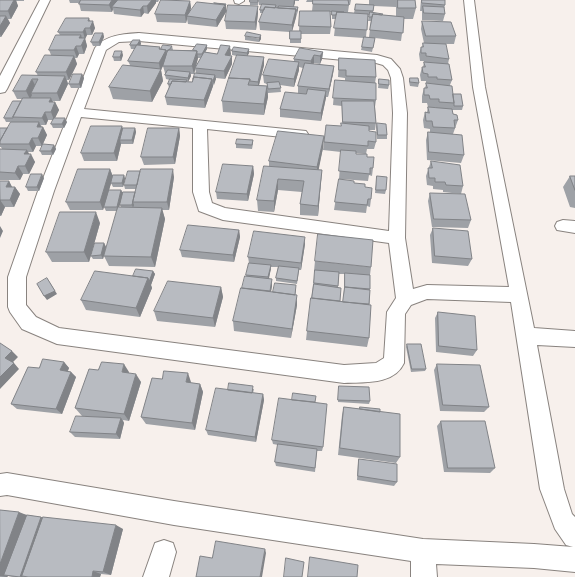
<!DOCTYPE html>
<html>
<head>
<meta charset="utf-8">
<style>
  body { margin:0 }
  canvas { display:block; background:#f7f0ec }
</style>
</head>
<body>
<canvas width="575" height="577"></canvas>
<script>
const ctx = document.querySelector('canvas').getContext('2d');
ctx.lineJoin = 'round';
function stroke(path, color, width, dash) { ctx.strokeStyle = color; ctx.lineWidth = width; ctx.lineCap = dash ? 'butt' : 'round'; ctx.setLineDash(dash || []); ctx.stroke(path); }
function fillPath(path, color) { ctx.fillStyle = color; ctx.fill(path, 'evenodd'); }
const minor = new Path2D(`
  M40 0H50L7 89 5 92 0 93V76Z
  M234 0H244V1L239 4 235 3Z
  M464 0H474L485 87 534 328 575 331V347L537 345 564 489 572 514 575 517V572L534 568 436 564 437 577H411V561L174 525 7 495 0 496V474L7 473 174 501 423 539 534 544 573 547 566 545 555 529 540 489 511 302 427 299 411 305 405 314 404 363C394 385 364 382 344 383L57 344 22 329 10 312 8 307V277L38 191 95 48C105 35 124 34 139 33L377 55 391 59 400 69 403 78 407 113 405 238 413 289 427 285 509 287 473 87ZM139 41 376 63 383 65 388 70 391 78 393 113 389 231 225 208 212 203 209 192 207 129 301 139 306 137 308 134 306 131 84 109 106 50 119 42ZM81 117 193 128V192L199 211 223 220 389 243 396 298 387 312 384 358 376 363 344 365 59 328 36 317 26 305V277L54 191Z
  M563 220 575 221V233L557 230 555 226 557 222Z
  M164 540 173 543 176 552 169 577H143L155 543Z`);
const wall = new Path2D(`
  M0 0H24V1H16L18 6 11 19H8L10 23 1 37H0Z
  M69 0H159L158 2H156V3L148 14 144 13 141 17 114 14 113 9 112 12 81 11 79 3H70Z
  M250 0H259L258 5H250Z
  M259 0H299V1H295L294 7H298V11L292 31H299L300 11H312L313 2H306L307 0H351L350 5H349L348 12H344L354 13 356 4 369 5V0H415L416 8 413 19H404L401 41 375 38 372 52 361 50 364 38 334 36 336 19H332V12H330L331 27 330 34H301V43H290V32L260 30 259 22 263 13H260V10L262 5H259ZM374 6 396 7V16L382 15 373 13ZM368 15H369L368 21H371L369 37H366Z
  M421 0H445V5L444 9 445 14 443 21 422 20V11H420Z
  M190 1 191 8 190 12 226 7V12L217 27 188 24 187 19 186 23 157 22 155 14Z
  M258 13 256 30 226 29 225 21Z
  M90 21 95 28 92 35H87L85 39 87 46 84 54H79L77 58H75L77 64 69 80H67L68 84 60 101H53V102H55L59 110 55 118 67 122 64 128H53L51 124 54 120H48L46 125H41L42 127H43L47 135 42 146H36L33 152H28L35 162 29 174H23L20 180H0V149H2L1 147H0V128H7L15 122H6L4 118 23 99H17L13 91 38 76 36 72 51 55 49 50 60 35 58 32Z
  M422 21 456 36 454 44H435L449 59 448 64 452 80 450 85 453 94 463 106 462 110H452L453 114 458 120 453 134 464 155 461 163 427 160 426 140 428 132H430V129L424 128 423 120 425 112H427L428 107 436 108V107H428L427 103H422V96L424 88H425L426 84V81H421L420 75 422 67H423L424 62V61H420L419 54 421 47H422L423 43H424L421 29Z
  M103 33 104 37 100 46H93L91 42Z
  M245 36 261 39 259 42 245 40Z
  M140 40 141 44 140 45 160 47V49L172 46 173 50H193L207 45V49L205 52 217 54H231L230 56H232V64L225 79 216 78 205 108 167 105 165 97 169 88 168 84 170 80 166 79 165 75 166 73H165L163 66 161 70 163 81 152 102 113 99 109 87 130 65 128 61 135 49H131L130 45ZM198 58H201L195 68 196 73 193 79 192 82H187V81L188 82 191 76V74H194Z
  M249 49V53L247 56 264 57V65L259 85 267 86V84L264 83 263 75 294 62V59L323 52 322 59 320 64 314 63 313 64 334 66 333 74 328 97H326L321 121 280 117V109L298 93V86L303 68 299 67V70L294 87 280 85 281 92 268 93V91V97L264 115 223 112 222 101 237 56 232 55V51Z
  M123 55 121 61H114L113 57Z
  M339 58 376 77 375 83 376 100 375 107 376 123 375 130H369V131L376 142 374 149H367L366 154 356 153V154L367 157 373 168 372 176 369 175 368 181 340 179 365 187 371 199 370 207 367 206 366 213 334 210 339 179 341 152 323 150 324 142 341 126 342 123V106L333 105 335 80 345 81V78L338 77Z
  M82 74 84 78 81 88H71L69 84Z
  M410 78 419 83 418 87 410 86 409 82Z
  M379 79 389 85 388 89 378 88Z
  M377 123 387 135V139H377L376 127Z
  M122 126 123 130 135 128 136 132 133 144H121L117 161H84L81 153Z
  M179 128 180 136 175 164 144 165 141 157Z
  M324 136 323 148 318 170H322L318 216 300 215V204L302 192 278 190 274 212 258 211 257 200 269 166V161Z
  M253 140V144L252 149 236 148V144Z
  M54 145 56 149 53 155H42L40 151Z
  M431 161 463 186 461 194 443 192V190L433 189V186L427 185 426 176Z
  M253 166 254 174 248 201 217 199 216 192Z
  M110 169 113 177 124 175 125 179 123 187H113L111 183 109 190H121L123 194 119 207H121L120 205 135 192 136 189H125L124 185 174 177 169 210H162L165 219 155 267 109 266 104 256 103 259H93L91 256 104 243 106 247 104 256 117 211H106L104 207 103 210H70L66 202Z
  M377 176 386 190 385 194 375 193Z
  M570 176H575V208L570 207 563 187Z
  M44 178 39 191H28L26 187Z
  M0 181H9L12 187H15L20 194 14 207H5L1 216H0Z
  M430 193 471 220 468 228 432 227 428 201Z
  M100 223 89 262H52L46 252Z
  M433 228 472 259 468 266 432 263 430 235Z
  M239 230 240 237 234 262 182 257 180 250Z
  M305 244 301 270H299L297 284 276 281V278L278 267H271L269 279 272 286 271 292 296 289 295 295 297 305 291 338 234 331 233 321 246 276 249 263 248 257Z
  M315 261 371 267 370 275 369 338 367 347 306 340 307 331 315 271H314ZM339 274H345L344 290 343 302 340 301 338 287Z
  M153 271 155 274 151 285 152 288 140 317 86 310 81 300 133 276Z
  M221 287 223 297 215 327 157 321 154 311Z
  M438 312 477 350 473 356 436 352 435 318Z
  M407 344 426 369 425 371 411 372 406 347Z
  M64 362 69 368 68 371 71 372 76 377 62 414 17 409 11 404 39 368Z
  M437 364 489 407 484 412 440 411 434 370Z
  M129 372V373L141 382 129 421 123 420 124 423 120 439 75 437 70 432 86 416H82L75 408Z
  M191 382V383L200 384 203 392 195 430 146 424 141 417Z
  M339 386 370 401 369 404 338 402Z
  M254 389 253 393 263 394 264 400 256 442 208 435 206 430 228 390Z
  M315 402 323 447 322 451H317L315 472 276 466 275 462 278 445 273 444 272 440Z
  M344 407 360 409V407L380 412 400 457 396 463 338 455 342 415Z
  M441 421 495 468 490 473 444 472 437 426Z
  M359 459 397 482 394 486 357 480 358 464Z
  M0 510 27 515 123 529 111 575 101 574 100 577H13L8 576 7 577H0Z`);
const shadedWall = new Path2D(`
  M14 0H16L18 6 11 19 8 11Z
  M112 0H118L112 7 113 9 112 12 109 5Z
  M152 0H156V3L148 14 147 6Z
  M294 0H295V3L293 8Z
  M190 1 191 8 188 17 187 16V19L186 23 185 15Z
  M226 4V12L217 27 216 20Z
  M143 6 144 13 141 17 140 10Z
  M258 6V13L256 30 255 22Z
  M296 9V17L292 32V25Z
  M6 16 10 23 1 37 0 34V26Z
  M89 18 91 24 93 21 95 28 92 35 88 21Z
  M85 28 87 35 85 39 83 32Z
  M103 33 104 37 100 46 99 42Z
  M81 35 83 42 85 38 87 46 84 54 79 38Z
  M261 35V39L259 42V38Z
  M140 40 141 44 138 49 137 45Z
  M207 45V49L202 58V54Z
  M76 46 79 54 77 58 74 50Z
  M230 46 231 54 226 63 225 55Z
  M249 49V53L247 57V53Z
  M166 50 167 57 161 70 163 81 152 102 150 91 160 70 159 63Z
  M122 51 123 55 121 61 120 57Z
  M197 51 198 58 194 74 192 66Z
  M323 52 322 59 320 64V56Z
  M314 55V63L310 69 311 61Z
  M74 56 77 64 69 80 66 72Z
  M232 56V64L225 79 224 71Z
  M264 57V65L258 89V82Z
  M299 62V70L294 87V79Z
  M334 66 333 74 328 97 329 89Z
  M190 72 191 76 188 82V78Z
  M82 74 84 78 81 88 79 84Z
  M215 75 216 79 214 85 213 81Z
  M65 76 68 84 60 101 57 93Z
  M32 79 36 87 31 93 32 95 30 99 26 91Z
  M212 79 213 86 205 108 204 100Z
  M267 86 268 97 264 115V104Z
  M326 91V98L321 121V113Z
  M51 98 54 105 55 102 59 110 54 120 51 112 49 102Z
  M45 112 48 120 46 125 42 118Z
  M65 118 67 122 64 128 62 124Z
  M39 122 42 129 43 127 47 135 42 146 38 138 37 127Z
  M122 126 124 133 120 140 121 144 117 161 114 153Z
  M135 128 136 132 133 144 132 140Z
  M179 128 180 136 175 164 173 157Z
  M324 136 323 148 317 178V167Z
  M32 138 36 146 33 152 29 144Z
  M54 145 56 149 53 155 51 151Z
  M27 150 30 156 31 154 35 162 29 174 25 166 24 154Z
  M18 166 23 174 20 180 15 173Z
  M253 166 254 174 248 201 247 194Z
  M110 169 113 177 103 210 100 202Z
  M173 169 174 177 169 210 167 202Z
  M322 170 321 182 318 216V206Z
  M42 174 44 178 39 191 37 187Z
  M124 175 125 179 123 187 122 183Z
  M278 179V190L274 212V201Z
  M9 181 13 189 6 187Z
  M15 187 20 194 14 207 10 200Z
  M121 190 123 194 118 211 117 207Z
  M135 192 133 202 134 205 133 208 132 205Z
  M0 200 5 207 1 216 0 214Z
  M162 208 165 219 155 267 151 257Z
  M96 212 100 223 89 262 84 252Z
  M0 226 3 231 0 238Z
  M239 230 240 237 234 262 233 255Z
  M305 237V244L301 270V263Z
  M104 243 106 247 103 259 101 255Z
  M271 265V269L268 281V277Z
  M153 271 155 274 151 285 152 288 140 317 136 308 148 278Z
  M47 278 57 294 47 300 44 296Z
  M272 279V286L269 301V295Z
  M221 287 223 297 215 327 213 318Z
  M297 295V305L291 338 292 329Z
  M12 351 18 357 11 364 5 358Z
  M64 362 69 368 65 376 60 370Z
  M14 363 19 369 0 389V377Z
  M124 364 129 372 127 381 122 372Z
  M71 372 76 377 62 414 56 409Z
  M188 373 191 382 189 390 186 382Z
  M136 374 141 382 129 421 124 414Z
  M200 384 203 392 195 430 192 423Z
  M263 394 264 400 256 442 255 437Z
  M121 418 124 423 120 439 116 434Z
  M19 512 29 516 4 575 8 576 7 577 0 576V564Z
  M41 517 48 520 22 576 25 577H20Z
  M116 525 123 529 111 575 103 572Z
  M265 549 266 553 262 577H260Z
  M93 571 101 574 100 577H92Z`);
const building = new Path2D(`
  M0 0H14L8 11H0Z
  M81 0H112L109 5 79 4Z
  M118 0H152L147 6H143L140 10 112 7Z
  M161 0H163L190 1 185 15 155 14Z
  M250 0H258V2H250Z
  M313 0H348L349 5 313 4Z
  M398 0H415L416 8H398Z
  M422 0H445V5L422 3Z
  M197 2 225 5 216 20 187 16Z
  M214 3 226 4 225 6V5Z
  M262 4 276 5 275 8 265 7 264 10H260Z
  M356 4 374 5 373 11 355 10Z
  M228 5 258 6 255 22 225 21Z
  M279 6 298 7 297 11H296V9L278 8Z
  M423 6 444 7 445 14 424 13Z
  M265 7 296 9 292 25 259 22Z
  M300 11H330L331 27 299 26Z
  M332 11 344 12H337L336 15H332Z
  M337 12 368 14 367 30 334 28Z
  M370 12 383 14 382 15 373 14 372 17H369Z
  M373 14 404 17 403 33 370 30Z
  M0 16H6L0 26Z
  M66 18H89L88 21H93L90 28H85L83 32H58Z
  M422 21 451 22 456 36H426Z
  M290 31H301V39H290Z
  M247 32 261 35 259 38 245 36Z
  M95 33H103L99 42H91Z
  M56 35H81L79 38H85L81 46H76L74 50H49Z
  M364 37 375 38 373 48 362 47Z
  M133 40H140L137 45H130Z
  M423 43 446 44 449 59 426 56V53H421V47H423Z
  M197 44 207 45 202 54H197V51L193 50Z
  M137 45 160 47 159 49 166 50 159 63 128 61Z
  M163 45 172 46 169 50H168V51H166V50L161 49Z
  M221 45 230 46 225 55 232 56 224 71 195 68 204 52 217 54Z
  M234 47 249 49 247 53 232 51Z
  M300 48 323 52 320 56 314 55 311 61 294 59Z
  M168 50 197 51 192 66H163Z
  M115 51H122L120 57H113Z
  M45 55 74 56 66 72H36Z
  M237 55 264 57 258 82 250 81V79L229 78Z
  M339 58 375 60 376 77 346 76V70H339Z
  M269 59 299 62 294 79 263 75Z
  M424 62 449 64 452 80 437 79V77H428V74L423 73 422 67H425Z
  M305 63 334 66 329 89 298 86Z
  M123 65 161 69 150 91 109 87Z
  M168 70 190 72 188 78 165 75Z
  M195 73 215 75 213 81H212V79L194 77 193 79Z
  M73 74H82L79 84H69Z
  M22 75 65 76 57 93H31L38 79H32L26 91H13Z
  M194 77 212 79 204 100 165 97 172 81 192 82Z
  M229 78 250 79 248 85 267 86 264 104 222 101Z
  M410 78H418L419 83 410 82Z
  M170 79 187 80 186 82 172 81 171 84H168Z
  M379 79 389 80V85L379 84Z
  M335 80 376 83V100L333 98Z
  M279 82 281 88 268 89 267 83Z
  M426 83 452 86 454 103 439 102V99H430L429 95H424V88H427Z
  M308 89 326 91 321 113 280 109 285 92 306 94Z
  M453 94H461L463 106H454V103Z
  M23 98H51L49 102H55L51 112H45L42 118 13 117Z
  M13 101H21L13 117V118H4Z
  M342 101H374L376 123 343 122Z
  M428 107 452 109 453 114 457 115 458 120H454L455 128 433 127 432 121H426L425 112 429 113Z
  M54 118H65L62 124H51Z
  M11 122H39L37 127H43L38 138H32L29 144H0V141Z
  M341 123 369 126V131L376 132V142L368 141V146L324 142 326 125 341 126Z
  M377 123 386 124 387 135H378Z
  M91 126H122L114 153H81Z
  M0 128H7L0 141Z
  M123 128H135L132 140H120Z
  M148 128H179L173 157H141Z
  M278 131 324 136 317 167 269 161Z
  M428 132 462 135 464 155 429 152Z
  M237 139 253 140 252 145 236 144Z
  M43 144 54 145 51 151H40Z
  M0 149 27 150 24 154H31L25 166H18L15 173 0 172Z
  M341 150 356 151V154H367V157H374L373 168H370V174L339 171Z
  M431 161 460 165 463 186 446 185 445 182H435V178H429L428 168H432Z
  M223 164 253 166 247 194 216 192Z
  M264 166 322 170 318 206 300 204 304 181 278 179 274 201 257 200Z
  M78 169H110L100 202H66Z
  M141 169H173L167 202H133Z
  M128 171H140L137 185H124Z
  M31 174H42L37 187H26Z
  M113 175H124L122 183H111Z
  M377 176 387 177 386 190H376Z
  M570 176H575V190Z
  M339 179 354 181V183L365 184V187L372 188 371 199H368L367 205 335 202Z
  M0 181H9L6 187H15L10 200H0V201Z
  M109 190H121L117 207H104Z
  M123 192H135L132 205H120Z
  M430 193 465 194 471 220 434 219Z
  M118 207 162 208 151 257 104 256Z
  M60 212H96L84 252H46Z
  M188 225 239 230 233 255 180 250Z
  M433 228 468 231 472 259 435 256Z
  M254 231 305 237 301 263 248 257Z
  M318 234 373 240 371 267 315 261Z
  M95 243H104L101 255 91 256Z
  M249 263 271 265 268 277 246 275Z
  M279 266 299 268 297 281 276 278Z
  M136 269 153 271 149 282 148 278 133 276Z
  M315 270 339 272 338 286 314 283Z
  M95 271 148 278 136 308 81 300Z
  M345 273 370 275V289L345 287Z
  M245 276 272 279 270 291 242 288Z
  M47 278 55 291 44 296 37 284Z
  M168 281 221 287 213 318 154 311Z
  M275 283 296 285 295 295 273 292Z
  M314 284 341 288 340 301 312 298Z
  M345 287 370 290 369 304 343 302Z
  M241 288 297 295 292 329 233 321Z
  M311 298 371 305 369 338 307 331Z
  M438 312 475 316 477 350 439 346Z
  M0 343 12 351 5 358 14 363 0 377Z
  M407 344H421L426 369H412Z
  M43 359 64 362 60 370 71 372 56 409 11 404 28 367 39 368Z
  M102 362 124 364 122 372 136 374 124 414 75 408 89 369 98 370Z
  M437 364 480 365 489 407 443 405Z
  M164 371 188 373 186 382 200 384 192 423 141 417 152 378 162 379Z
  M229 383 253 386 252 393 228 390Z
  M339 386 369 387 370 401 338 400Z
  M216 388 263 394 255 437 206 430Z
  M293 393 316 396 315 402 292 400Z
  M279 398 327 404 323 447 272 440Z
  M344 407 400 414V457L340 448Z
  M360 407 380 409V412L360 409Z
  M76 416 121 418 116 434 70 432Z
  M441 421H485L495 468H448Z
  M278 444 317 449 315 468 275 462Z
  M359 459 397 464V482L358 476Z
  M0 510 19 512 0 564Z
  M27 515 41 517 20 577 4 575Z
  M43 517 116 525 103 572 93 571 92 577H28L22 576Z
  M216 541 265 549 260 577H196L200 556 212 558Z
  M310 557 358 565 357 577H308Z
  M286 558 304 562 302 577H284Z`);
stroke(minor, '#89837f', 2);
fillPath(minor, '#fff');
fillPath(wall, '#9ea1a6');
fillPath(shadedWall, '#818387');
fillPath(building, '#b8bbc1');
stroke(building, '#818387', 1);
</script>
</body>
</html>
